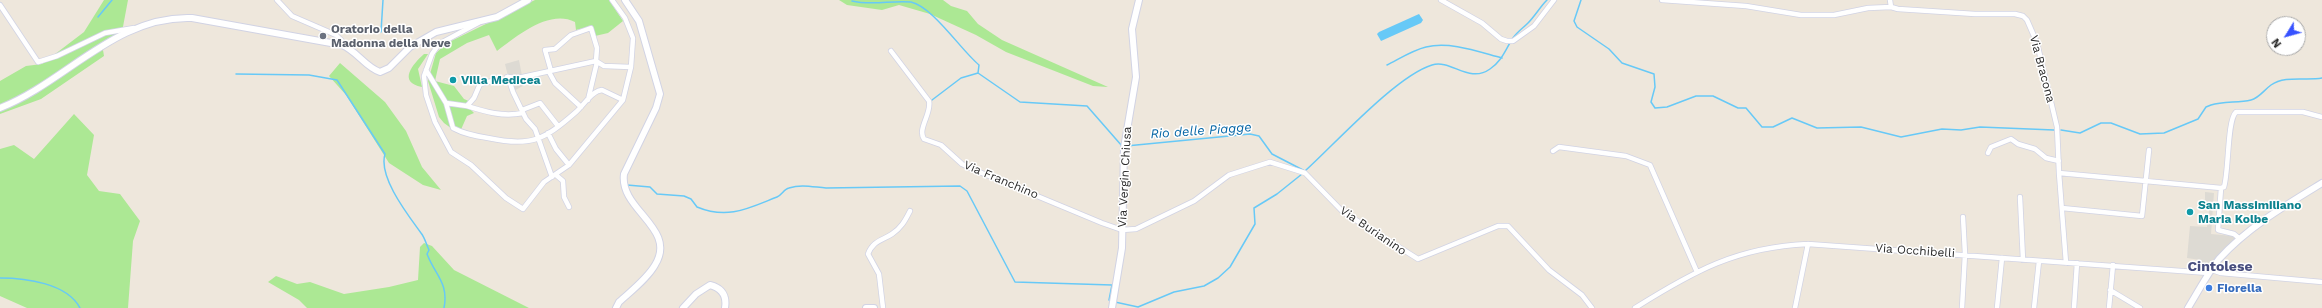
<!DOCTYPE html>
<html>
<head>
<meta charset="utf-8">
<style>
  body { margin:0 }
  #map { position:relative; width:2322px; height:308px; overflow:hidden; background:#eee7dc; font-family:"Work Sans",sans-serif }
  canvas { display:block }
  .north { position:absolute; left:2266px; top:16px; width:40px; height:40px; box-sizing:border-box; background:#fff; border:1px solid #aaa; border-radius:50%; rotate:233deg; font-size:11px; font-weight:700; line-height:16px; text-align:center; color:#2b2b2b }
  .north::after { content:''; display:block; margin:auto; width:14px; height:18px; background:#3752ff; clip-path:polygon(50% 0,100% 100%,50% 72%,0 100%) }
</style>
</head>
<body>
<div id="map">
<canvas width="2322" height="308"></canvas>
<div class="north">N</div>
</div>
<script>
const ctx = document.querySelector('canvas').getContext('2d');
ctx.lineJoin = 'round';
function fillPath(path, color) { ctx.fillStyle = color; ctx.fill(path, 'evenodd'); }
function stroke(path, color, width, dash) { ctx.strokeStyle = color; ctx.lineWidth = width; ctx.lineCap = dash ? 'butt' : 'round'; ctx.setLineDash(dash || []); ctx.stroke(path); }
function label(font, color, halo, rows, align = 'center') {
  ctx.font = font + ' "Work Sans",sans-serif'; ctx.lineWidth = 3; ctx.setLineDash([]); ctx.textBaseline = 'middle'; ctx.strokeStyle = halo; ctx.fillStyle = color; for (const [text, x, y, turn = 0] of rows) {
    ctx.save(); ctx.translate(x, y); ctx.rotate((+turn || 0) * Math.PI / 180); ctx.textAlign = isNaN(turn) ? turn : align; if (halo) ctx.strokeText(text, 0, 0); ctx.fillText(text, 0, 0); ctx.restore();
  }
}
const green = new Path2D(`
  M104 0H128L122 32 102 44 104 56 41 99 0 114V81L26 66 42 64 84 32Z
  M535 0H609L623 21 608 33 595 36 592 26 576 30 575 22C549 9 517 36 497 51L489 35 467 43 440 59 435 81 454 86 464 99 471 102 470 109 474 113 467 116 459 134 444 123 439 117 428 81 436 53 447 43Z
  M839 0H943L951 6 967 11 978 24 1002 40 1108 87 1093 86 1006 52 976 35 930 14 899 5 882 10 847 5Z
  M424 54H428L418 69 422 87C397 82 413 64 424 54Z
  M340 63 385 102 406 131 422 167 441 190 423 185 389 163 346 95 329 76Z
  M74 114 94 135 87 175 99 191 120 194 140 221 133 241 128 308H27L0 296V149L14 145 34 159Z
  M424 243 432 246 454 270 529 308H307L299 300 268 282 276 276 297 284 310 282 344 294 389 287 418 280 420 247Z`);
const plaza = new Path2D(`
  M519 60 522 76 546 73 512 92 505 64Z
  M2205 192 2214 193 2211 234 2233 236 2236 238 2206 270 2199 269 2200 260 2187 258 2190 226 2207 227 2210 203 2205 202Z`);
const water = new Path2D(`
  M1419 14 1423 20 1421 23 1381 41 1377 34 1379 32Z`);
const stream = new Path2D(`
  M1581 0 1574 21 1577 27 1609 49 1622 63 1654 74 1655 87 1651 102 1655 108 1667 107 1696 96H1713L1738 108H1746L1762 127H1773L1792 118 1817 128 1861 127 1901 137 1942 129 1961 130 1980 127 2054 130
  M852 1C872 6 892 0 911 2 933 7 960 49 979 65L978 73
  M98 17 112 0
  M381 32 383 0
  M1387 65C1399 59 1413 50 1426 47 1450 41 1479 52 1502 58
  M978 73 1020 102 1087 106 1122 146
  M236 74 309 75 337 80 385 154C378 177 408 215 421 233 425 238 426 244 429 250L427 254C435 275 449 283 444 308
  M932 100 961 78 978 73
  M2061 130 2080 133 2101 123H2111L2140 134 2164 133 2198 119 2206 107 2211 105C2223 101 2238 103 2251 100 2259 98 2264 90 2271 85 2285 75 2306 81 2322 78
  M1126 146 1250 134 1259 136 1272 154 1303 170
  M1305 171C1335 144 1396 76 1432 65 1451 59 1469 84 1490 69 1502 61 1505 50 1513 38 1517 32 1523 28 1528 23 1535 16 1540 7 1547 0
  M627 185 650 187 657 194 684 196 691 199 697 207C728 220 749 208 777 197 782 195 784 189 789 188 801 184 813 187 826 188L960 186 967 191 1015 282 1112 285 1109 300 1111 301
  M0 278C25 278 67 283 80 308
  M1115 302 1138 307 1174 292 1204 286 1218 278 1230 267 1255 224 1254 208 1277 194 1302 174`);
const street = new Path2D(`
  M277 0 292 16 336 35 342 41V45
  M1441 0 1482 23 1501 39 1507 41H1513L1534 26 1554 0
  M1662 0 1746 6 1801 15H1834L1868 8 1891 7
  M1890 0 1891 7 1898 9 1975 14H2015L2023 16 2027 20 2037 43 2057 127 2059 173 2066 263
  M0 5 38 62 57 56 105 33 134 28
  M478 23 439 44 432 54 424 76 426 95 435 122 451 152 471 165 506 198 523 209 544 182 569 165 623 100 631 67 633 38 625 18 612 0
  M891 51 929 101C932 113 917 129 924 139L941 145 962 164 977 171 1102 223 1122 230 1136 229 1194 201 1229 175 1270 162 1305 173 1343 212 1418 259 1498 226H1508L1549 270 1582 295 1592 308
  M426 70 446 103 453 128C464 134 476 136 488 138 530 147 543 141 576 112 583 106 589 95 598 91L602 90 623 100
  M551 71 545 50 555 49 571 35 591 28 597 48 596 61
  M549 72 555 83 581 107
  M507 77 518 78 596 61 604 66 631 67
  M508 77 513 92 526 119 535 129 552 177
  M588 100 597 62
  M446 103 467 106 474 98 480 84 501 79
  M467 106C486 112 503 117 523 113
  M522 110 540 103 558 126
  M548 133 556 149 569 165
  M1553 151 1559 147 1626 156 1650 165 1697 272
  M1988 153 1991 147 2011 139 2018 144 2035 149 2046 158 2059 161
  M2059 173 2221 188 2224 187C2229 171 2227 120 2236 112H2303L2322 117
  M556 175 563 181 564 197 569 207
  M2221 188 2218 230 2234 234 2240 239
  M2020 197 2023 260
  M2062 208 2142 216 2149 150
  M2212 270 2221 273 2322 282
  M2110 290 2140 308
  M883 308 879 274 868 254C873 241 881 241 892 234 901 228 905 221 910 211
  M1635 308C1694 271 1737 247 1808 244L2209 273
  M1795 308 1808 244
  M1962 308 1965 254 1963 217
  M1997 308 2002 258
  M2034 308 2039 261
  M2074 308 2077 263
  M2109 308 2113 265`);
const secondary = new Path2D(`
  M0 108C66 82 116 15 192 18L342 45C357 51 365 67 380 72L389 68 410 47 436 32 497 17 528 0
  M616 308 619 302C631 291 647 279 655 265 678 228 619 210 624 174L656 108 660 94 639 21 625 0
  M683 308 696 294 710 285C722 288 727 296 725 308
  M866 308H874
  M1112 308 1122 248 1124 148 1136 77 1132 29 1139 0
  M2188 308C2198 292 2207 274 2219 259 2248 227 2286 205 2322 183`);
const markers = [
  [323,36,4,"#6b7280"],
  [453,80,4,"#0f9aa8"],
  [2190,212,4,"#0f9aa8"],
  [2209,288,4,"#3f7fe0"]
];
const worshipNames = [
  ["Oratorio della",331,29],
  ["Madonna della Neve",331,43]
];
const streetNames = [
  ["Via Bracona",2042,69,75],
  ["Via Vergin Chiusa",1125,177,-87],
  ["Via Franchino",1001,180,23],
  ["Via Burianino",1373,231,34],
  ["Via Occhibelli",1915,251,4]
];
const cultureNames = [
  ["Villa Medicea",461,80],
  ["San Massimiliano",2198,205],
  ["Maria Kolbe",2198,219]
];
const shopNames = [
  ["Fiorella",2217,288]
];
const waterNames = [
  ["Rio delle Piagge",1201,131,-4]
];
const quarterNames = [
  ["Cintolese",2220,267]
];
fillPath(green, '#ace894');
fillPath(plaza, '#dddad3');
fillPath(water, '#67c9f7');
stroke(stream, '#67c9f7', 1.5);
stroke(street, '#d1d3e4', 6);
stroke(secondary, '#d1d3e4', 8);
stroke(street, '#fff', 4.5);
stroke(secondary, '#fff', 6);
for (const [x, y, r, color] of markers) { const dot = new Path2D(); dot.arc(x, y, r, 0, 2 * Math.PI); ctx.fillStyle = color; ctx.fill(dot); stroke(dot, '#fff', 1.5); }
label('bold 12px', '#5b616d', '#fff', worshipNames, 'left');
label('12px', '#2b2b2b', '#fff', streetNames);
label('bold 12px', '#0d838f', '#fff', cultureNames, 'left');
label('bold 12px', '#366cbe', '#fff', shopNames, 'left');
label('italic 13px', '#0465a5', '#fff', waterNames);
label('bold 14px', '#484e7f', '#fff', quarterNames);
</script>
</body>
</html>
